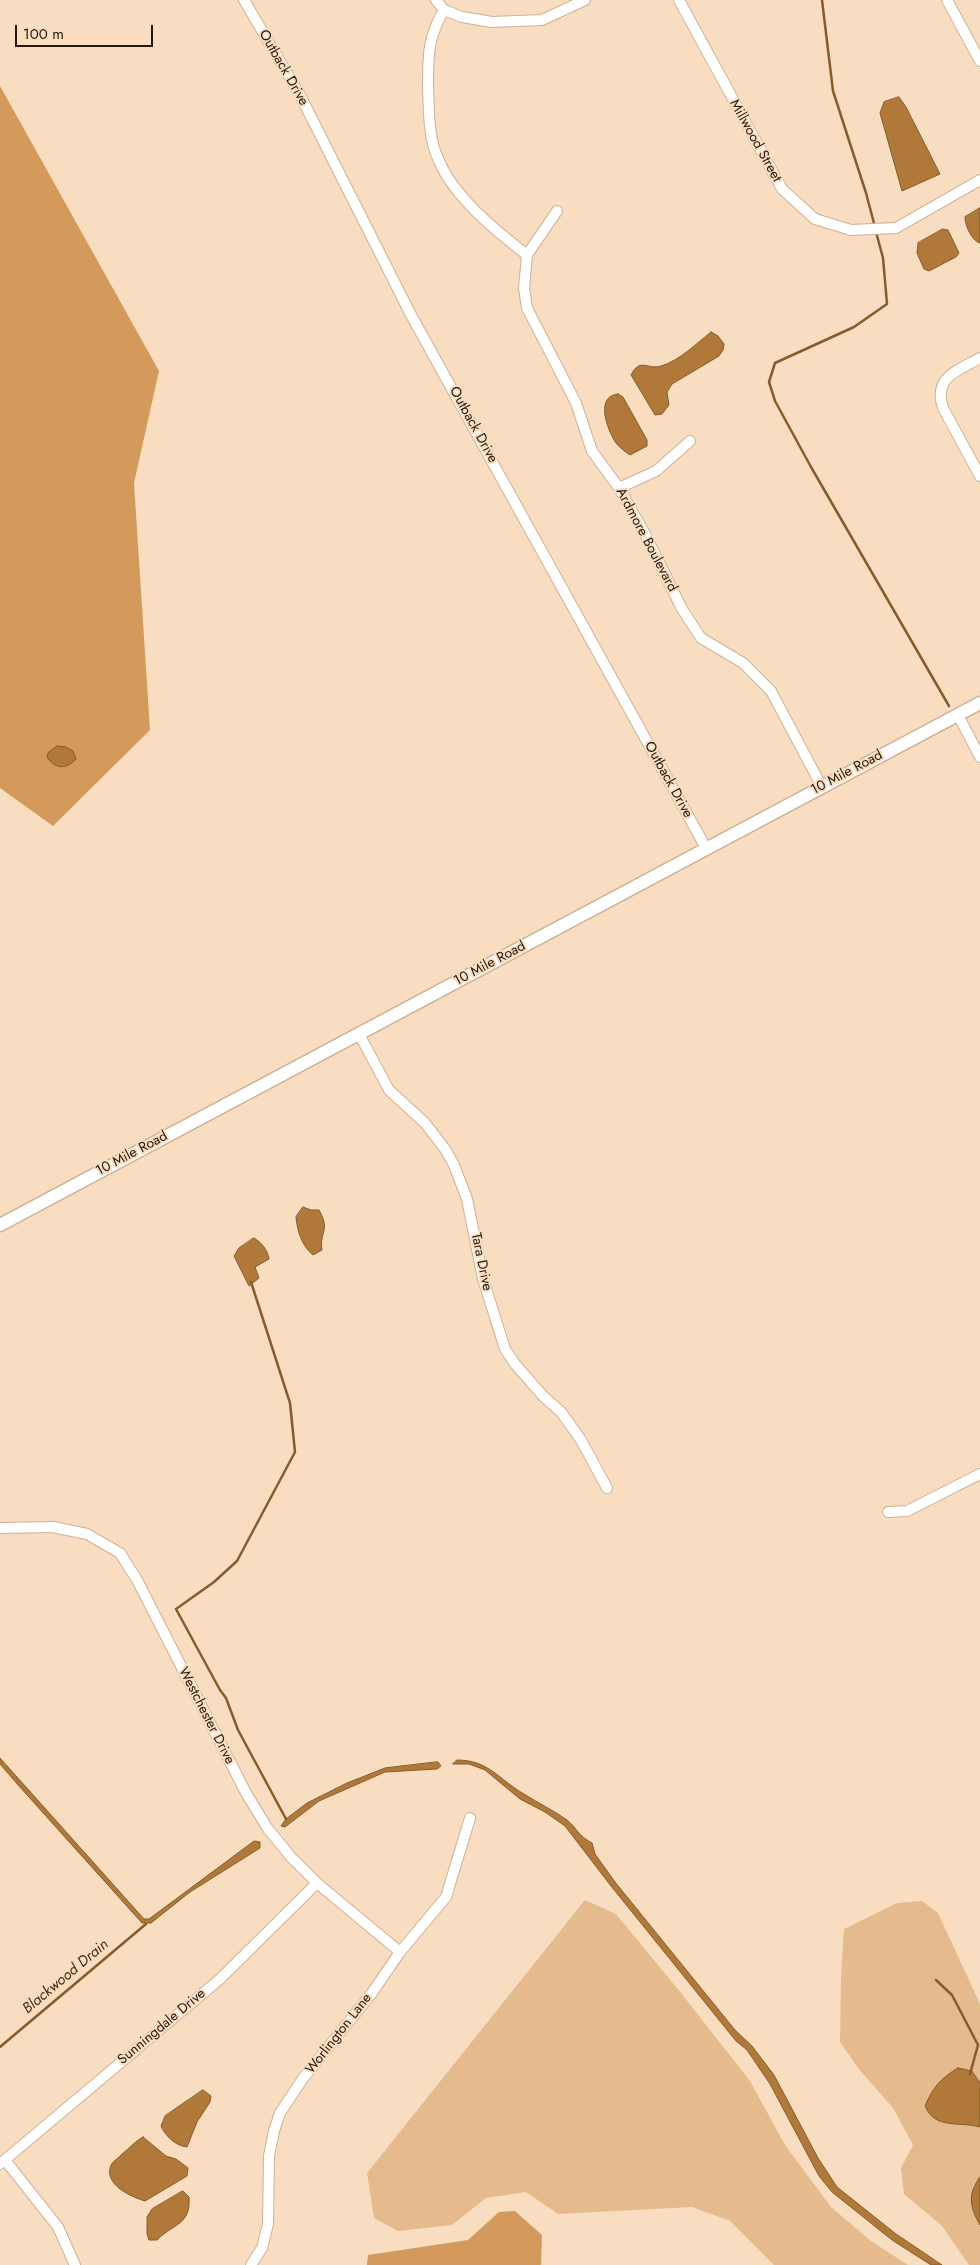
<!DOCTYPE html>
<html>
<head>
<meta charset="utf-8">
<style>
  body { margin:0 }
  #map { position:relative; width:980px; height:2265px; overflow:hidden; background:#f9ddc0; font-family:Jost,sans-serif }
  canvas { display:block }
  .scale { position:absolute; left:15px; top:25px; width:138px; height:22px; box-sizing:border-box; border:2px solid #23190f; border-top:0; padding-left:6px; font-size:15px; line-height:18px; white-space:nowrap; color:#23190f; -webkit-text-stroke:4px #f9ddc0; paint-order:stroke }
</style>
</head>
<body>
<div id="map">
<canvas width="980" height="2265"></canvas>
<div class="scale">100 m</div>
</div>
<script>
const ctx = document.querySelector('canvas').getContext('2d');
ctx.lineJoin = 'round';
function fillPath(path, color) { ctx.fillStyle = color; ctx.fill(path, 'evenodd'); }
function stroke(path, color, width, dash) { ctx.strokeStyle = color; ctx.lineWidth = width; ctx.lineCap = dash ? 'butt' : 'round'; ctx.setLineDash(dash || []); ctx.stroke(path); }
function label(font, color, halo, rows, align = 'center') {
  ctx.font = font + ' Jost,sans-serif'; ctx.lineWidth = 4; ctx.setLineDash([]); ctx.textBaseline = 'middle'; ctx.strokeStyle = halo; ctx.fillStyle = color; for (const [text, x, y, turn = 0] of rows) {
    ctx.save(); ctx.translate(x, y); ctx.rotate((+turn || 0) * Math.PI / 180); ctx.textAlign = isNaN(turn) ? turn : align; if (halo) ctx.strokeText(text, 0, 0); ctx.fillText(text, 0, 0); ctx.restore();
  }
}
const green = new Path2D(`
  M585 1900 616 1914 681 1993 750 2081 785 2145 831 2207 871 2241 908 2265H774L730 2221 692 2207 558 2214 526 2192 486 2198 452 2225 398 2231 374 2218 367 2173Z
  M922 1901 938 1913 980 2004V2083L972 2071 943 2123 972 2125 980 2127V2177L973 2186V2213L980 2225V2265H969L942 2226 904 2194 901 2168 913 2145 893 2108 858 2068 840 2042 841 1978 844 1929 897 1903Z`);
const forest = new Path2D(`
  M0 86 159 371 134 483 150 730 53 826 0 788Z
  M515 2211 542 2235 541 2265H367L368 2255 468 2240 499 2212Z`);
const water = new Path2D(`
  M899 97 906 107 940 174 902 191 880 113 884 102Z
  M980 208V243C972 241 965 226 965 217Z
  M943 229 948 230 959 253 956 257 929 271 924 269 917 253 918 243Z
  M711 332 718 336 724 344 723 350 719 356 672 384 667 392 669 405 662 414 655 415 631 375C640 357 647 370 661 366 679 361 697 343 711 332Z
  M618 394 623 397 647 440V446L630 455C624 451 616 445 613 438 606 425 596 396 618 394Z
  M57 746 66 747 73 751 76 759C66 770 55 769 47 757L48 753Z
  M303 1207 311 1210H319C331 1231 319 1232 322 1250L313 1255C302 1246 297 1231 296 1217Z
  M254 1238C261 1242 268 1250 269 1259L255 1267 259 1278 249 1286 234 1256 239 1248Z
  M0 1758 144 1919H149L254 1841 260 1842V1848L190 1892 151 1923H142L19 1786 0 1764Z
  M457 1760C489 1760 498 1779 524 1794 538 1803 553 1810 567 1820 578 1829 577 1835 592 1843L595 1854 615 1882 735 2030 752 2046 774 2075 818 2158 837 2187 896 2234 942 2265H931L892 2240 832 2192 819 2176 770 2084 747 2050 736 2041 611 1886 565 1826 545 1812 520 1799 485 1770 469 1764H453Z
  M438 1762 441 1766 437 1769 385 1772 319 1801 285 1827 281 1826 286 1819 307 1803 347 1783 385 1768Z
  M958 2068 972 2071 980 2083V2127C959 2121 935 2130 925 2106 933 2087 941 2078 958 2068Z
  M203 2090 211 2096 210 2102 197 2122 187 2147C176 2146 165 2136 161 2126L165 2116Z
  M143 2137 166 2156 176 2159 188 2168 187 2176 145 2201C132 2197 103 2185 111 2165 113 2161 119 2158 122 2154 130 2148 134 2142 143 2137Z
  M980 2177V2225C970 2208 967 2194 980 2177Z
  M183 2191 189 2197C191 2225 174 2223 157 2240H149L147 2234V2217L152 2209Z`);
const stream = new Path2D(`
  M822 0 833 91 866 193 875 227
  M876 232 883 258 887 304 854 327 775 363 769 382 775 401 811 467 949 706
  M251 1282 290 1403 295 1452 237 1561 214 1582 176 1609 220 1690 226 1698 238 1730 286 1819
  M936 1980 952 1995 978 2045 970 2074
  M0 2047 146 1924`);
const minor = new Path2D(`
  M244 0 301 97 411 315 706 848
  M436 0 444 10 462 17 492 22 542 20 585 0
  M679 0 782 189 815 219 851 230 896 228 980 180
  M947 0 980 61
  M444 10C428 37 428 55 428 86 429 111 428 138 439 161 455 198 496 231 527 255
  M557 211 527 255 524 288 527 308 576 403 592 451 619 488 645 534 682 609 701 638 743 663 771 691 822 787
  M980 358C957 371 933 377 943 408L980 476
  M619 488 656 471 690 441
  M958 715 980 757
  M359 1034 389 1090 425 1123 445 1149 454 1165 467 1199 483 1279 505 1349 515 1364 543 1396 561 1412 581 1440 607 1488
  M888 1512 907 1511 980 1474
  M0 1528 53 1527 87 1534 120 1553 137 1580 246 1793 268 1829 291 1857 317 1883 400 1952
  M5 2160 58 2227 75 2265
  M0 2164 220 1979 317 1883
  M251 2265 262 2248 268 2224 269 2156 274 2131 280 2113 304 2077 372 1993 400 1952 446 1897 470 1818`);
const major = new Path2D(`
  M0 1225 980 703`);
const streetNames = [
  ["Outback Drive",283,68,60],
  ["Millwood Street",755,141,61],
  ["Outback Drive",473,425,61],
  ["Ardmore Boulevard",646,540,62],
  ["10 Mile Road",847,773,-28],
  ["Outback Drive",668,780,61],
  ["10 Mile Road",490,964,-28],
  ["10 Mile Road",132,1154,-28],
  ["Tara Drive",481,1262,78],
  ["Westchester Drive",206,1716,63],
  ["Sunningdale Drive",162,2027,-40],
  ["Worlington Lane",339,2034,-52]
];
const waterNames = [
  ["Blackwood Drain",66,1977,-40]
];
fillPath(green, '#e5bb8e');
fillPath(forest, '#d39a5b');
fillPath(water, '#b0793a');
stroke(water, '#865c2d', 1);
stroke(stream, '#865c2d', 2.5);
stroke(minor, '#cdb297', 12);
stroke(major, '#cdb297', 15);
stroke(minor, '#fff', 10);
stroke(major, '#fff', 12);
label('14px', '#23190f', '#f9ddc0', streetNames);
label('italic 15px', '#442c10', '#f9ddc0', waterNames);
</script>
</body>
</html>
